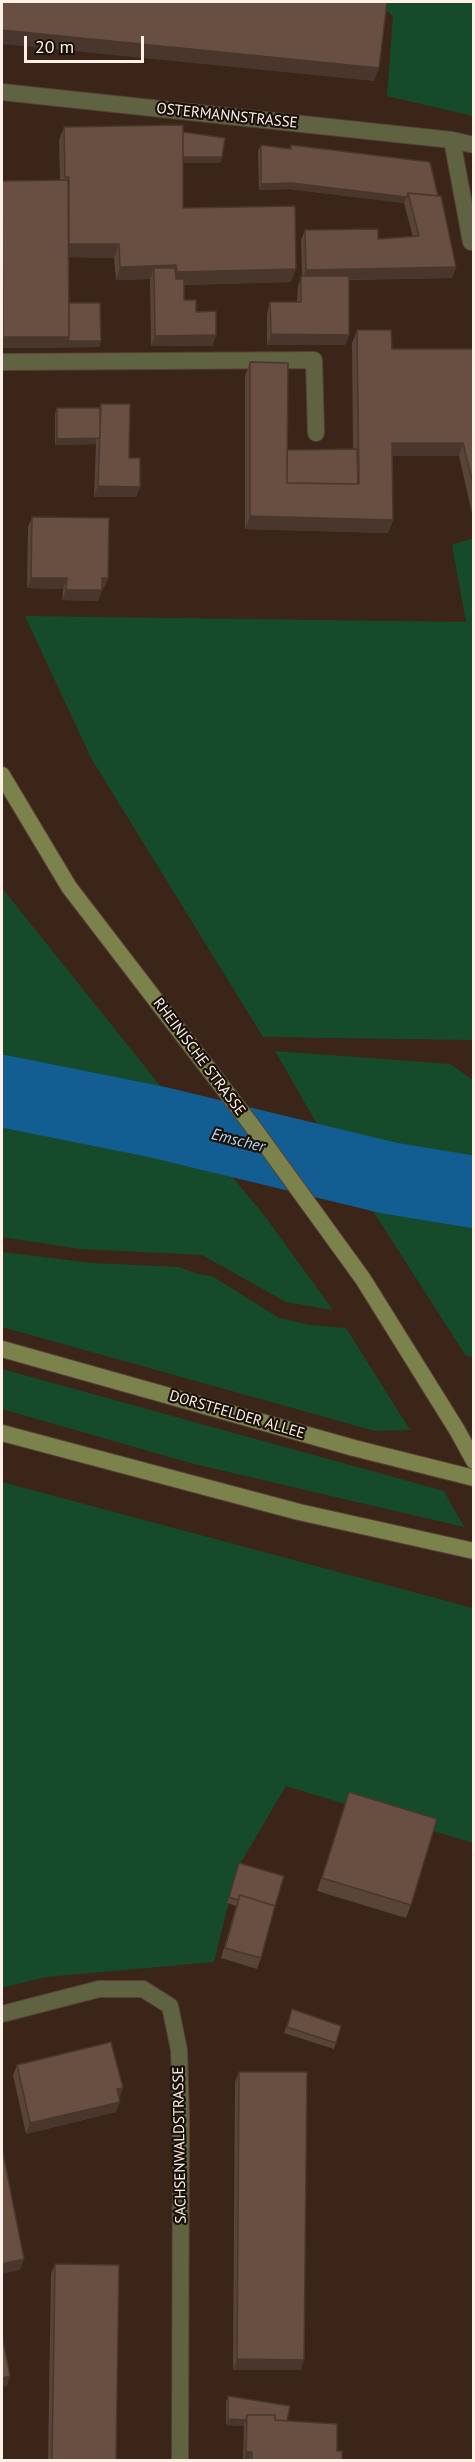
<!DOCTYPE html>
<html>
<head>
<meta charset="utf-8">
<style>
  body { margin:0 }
  #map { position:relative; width:475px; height:2462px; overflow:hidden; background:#3b2518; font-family:"PT Sans",sans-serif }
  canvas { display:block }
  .frame { position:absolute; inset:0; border:3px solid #feefe7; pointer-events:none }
  .scale { position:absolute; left:24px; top:36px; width:120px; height:27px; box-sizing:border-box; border:3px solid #feefe7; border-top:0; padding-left:8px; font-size:18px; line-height:21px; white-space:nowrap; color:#feefe7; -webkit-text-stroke:4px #1b110b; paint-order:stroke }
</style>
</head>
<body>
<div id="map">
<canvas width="475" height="2462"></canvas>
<div class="frame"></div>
<div class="scale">20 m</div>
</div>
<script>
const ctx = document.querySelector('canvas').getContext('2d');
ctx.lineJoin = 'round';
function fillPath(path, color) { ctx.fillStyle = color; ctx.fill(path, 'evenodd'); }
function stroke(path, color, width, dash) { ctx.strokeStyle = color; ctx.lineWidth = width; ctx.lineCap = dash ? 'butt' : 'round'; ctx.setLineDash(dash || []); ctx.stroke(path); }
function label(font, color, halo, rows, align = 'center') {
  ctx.font = font + ' "PT Sans",sans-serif'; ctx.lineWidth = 4.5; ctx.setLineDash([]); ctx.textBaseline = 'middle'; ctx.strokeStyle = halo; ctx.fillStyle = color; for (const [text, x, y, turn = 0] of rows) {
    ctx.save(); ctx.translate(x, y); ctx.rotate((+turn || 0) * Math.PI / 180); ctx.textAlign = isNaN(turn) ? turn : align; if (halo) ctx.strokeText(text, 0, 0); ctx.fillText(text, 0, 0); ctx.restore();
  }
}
const green = new Path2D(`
  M377 2H473V116L387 96 393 16Z
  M473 538V1040L263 1037 91 758 25 616 466 622 452 545Z
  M2 888 178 1108 189 1123 2 1085Z
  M275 1051 450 1064 473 1080V1177L336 1157Z
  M2 1107 214 1155 264 1215 333 1310 286 1302 202 1255 80 1249 2 1237Z
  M357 1186 473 1202V1357L466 1356Z
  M2 1252 92 1263 179 1267 198 1274 212 1276 279 1318 310 1325 346 1328 410 1430 375 1431 2 1327Z
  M2 1369 444 1491 464 1527 194 1464 2 1409Z
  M2 1482 473 1608V1843L286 1786 237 1869 214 1962 46 1977 2 1988Z`);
const river = new Path2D(`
  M2 1091 157 1122 389 1178 474 1192`);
const service = new Path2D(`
  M2 362 314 360 316 433`);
const minor = new Path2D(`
  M2 92 452 140 474 145
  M452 140 471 242
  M2 2014 99 1989H143L170 2006 179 2050 181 2117 180 2460`);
const secondary = new Path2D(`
  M2 775 69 887 250 1123 363 1279 457 1430 474 1461
  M2 1349 354 1448 474 1478
  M2 1433 299 1512 474 1551`);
const wall = new Path2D(`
  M64 127 183 132 222 157 220 163H183V208L291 282 184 285V300L216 335 212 346H151L150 279 116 280 114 258 69 257V303L101 341 99 347 2 348V181L60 180 59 140Z
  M261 145 289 149 291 145 438 196 456 267 452 278 349 280V335L345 345H267V313L270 302H297L298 286 302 276 301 240 305 230 378 239 413 237 404 203 289 189 259 190 258 151Z
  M357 330 392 349H474V522L459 456H392L393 520 388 533 245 529V376L250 362 287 450 353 449 352 343Z
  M101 404 129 458 140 487 136 497H94L96 444 55 445V414L57 408H100Z
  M32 517 108 578 104 588H102L98 601 62 600 63 589 27 588 28 527Z
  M349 1792 411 1905 406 1918 317 1891Z
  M239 1863 261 1958 257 1969 221 1958 236 1906 227 1903Z
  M292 2009 341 2026 334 2049 284 2033Z
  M17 2065 123 2088 119 2098 116 2112 26 2134 13 2075Z
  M239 2072 301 2370H233L235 2082Z
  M55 2264 116 2460H48L51 2274Z
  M228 2396 287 2421 337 2451 342 2460H243L244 2426 226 2425V2402Z`);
const shadedWall = new Path2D(`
  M2 30 379 68 374 81 2 44Z
  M180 157H222L220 163H178Z
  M291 183 407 197 404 203 289 189 259 190 261 184Z
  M69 244H119L114 258 64 257Z
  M176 265 172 278 154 268 150 279 116 280 120 267Z
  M456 267 452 278 302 280 306 270Z
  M296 269 291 282 172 285 177 272Z
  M271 334 349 335 345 345H267Z
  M216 335 212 346H151L155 336Z
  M3 337H69L101 341 99 347 2 348V340Z
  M96 438V444L55 445 57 439Z
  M392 443H463L459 456H387Z
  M98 486 140 487 136 497H94Z
  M250 516 393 520 388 533 245 529Z
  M31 578H67L63 589 27 588Z
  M102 578H108L104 588H99Z
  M66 590H102L98 601 62 600Z
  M123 2088 119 2098 117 2089Z
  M120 2102 116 2112 26 2134 30 2123Z
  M24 2259 20 2270 2 2274V2264Z
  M237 2359 304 2360 301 2370H233Z
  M10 2376 7 2386 2 2387V2378Z
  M228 2419 246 2420 244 2426 226 2425Z
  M246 2452H252L249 2460H244Z`);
const building = new Path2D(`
  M2 2H387L379 68 2 30Z
  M183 125V208L295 206 296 269 177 272 176 265 120 267 119 244H69V177H65L64 127Z
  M183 132 225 138 222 157H183Z
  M261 145 291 149V145L430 162 438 196 408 193 407 197 291 183 261 184Z
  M68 180 69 337H3L2 181Z
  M408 193 441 196 456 267 306 270 305 230 378 229V239L419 236Z
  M154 268H175L176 279H184V300H196V312L216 311V335L155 336Z
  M301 276H349V335L271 334 270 302H301Z
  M69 303H100L101 341H68L69 337Z
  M357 330H391L392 349H474V488L463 443H392L393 520 250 516V362L288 363 287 483 359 484Z
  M101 404H130L129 458H140V487L98 486Z
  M57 408H100V438L57 439Z
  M357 449 358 484 287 483V450Z
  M32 517 109 518 108 578H102V590H66L67 578H31Z
  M349 1792 437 1819 411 1905 322 1878Z
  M239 1863 284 1876 275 1906 240 1895 238 1900 229 1897Z
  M240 1895 275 1906 261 1958 225 1948Z
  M292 2009 341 2026 336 2043 287 2027Z
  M111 2042 123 2088 117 2089 120 2102 30 2123 17 2065Z
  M239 2072H307L304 2360 237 2359Z
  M2 2148 24 2259 2 2264Z
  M55 2264 119 2265 116 2460H52Z
  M2 2336 10 2376 2 2378Z
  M228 2396 290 2406 287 2421 275 2420V2415H247L246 2420 228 2419Z
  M247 2415H275V2420L337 2424V2451H342V2460H252V2452H246Z`);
const streetNames = [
  ["OSTERMANNSTRASSE",227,116,6],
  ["RHEINISCHE STRASSE",199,1057,53],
  ["DORSTFELDER ALLEE",237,1415,16],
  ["SACHSENWALDSTRASSE",180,2145,-91]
];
const waterNames = [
  ["Emscher",238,1141,14]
];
fillPath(green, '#154b2a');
stroke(river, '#125e93', 72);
stroke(service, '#564135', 18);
stroke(minor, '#564135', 18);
stroke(secondary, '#564135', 18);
stroke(service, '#5f6342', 16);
stroke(minor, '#5f6342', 16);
stroke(secondary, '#7c824c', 16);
fillPath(wall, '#594438');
fillPath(shadedWall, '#49372e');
fillPath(building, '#684f41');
stroke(building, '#49372e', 1.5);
label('15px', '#feefe7', '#1b110b', streetNames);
label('italic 16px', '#b5d8f6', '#1b110b', waterNames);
</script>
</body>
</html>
